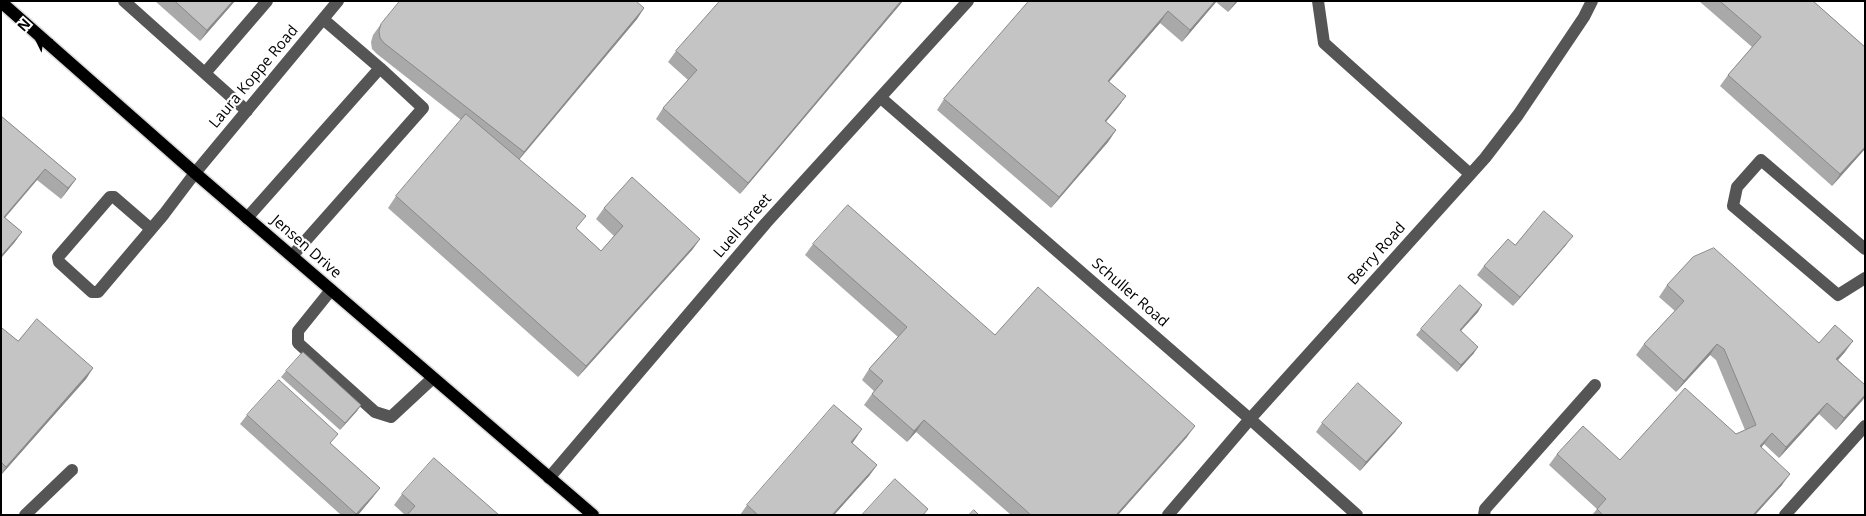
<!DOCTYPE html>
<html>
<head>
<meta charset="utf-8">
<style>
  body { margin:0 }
  #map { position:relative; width:1866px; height:516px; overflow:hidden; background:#fff; font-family:"Open Sans",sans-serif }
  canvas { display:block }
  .frame { position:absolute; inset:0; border:2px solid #000; pointer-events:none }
  .north { position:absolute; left:10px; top:10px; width:50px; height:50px; -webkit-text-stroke:4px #fff; paint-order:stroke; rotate:312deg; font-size:14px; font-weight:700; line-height:20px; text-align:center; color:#000 }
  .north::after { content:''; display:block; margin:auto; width:18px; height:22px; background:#000; clip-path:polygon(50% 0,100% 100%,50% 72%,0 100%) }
</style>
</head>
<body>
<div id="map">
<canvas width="1866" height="516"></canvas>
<div class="frame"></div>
<div class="north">N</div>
</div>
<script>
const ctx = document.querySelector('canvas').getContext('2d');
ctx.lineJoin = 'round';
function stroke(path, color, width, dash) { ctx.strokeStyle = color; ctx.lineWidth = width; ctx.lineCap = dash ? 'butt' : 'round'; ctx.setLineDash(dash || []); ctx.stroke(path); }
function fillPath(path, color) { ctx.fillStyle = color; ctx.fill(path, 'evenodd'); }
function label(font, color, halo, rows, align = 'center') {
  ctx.font = font + ' "Open Sans",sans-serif'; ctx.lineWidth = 4.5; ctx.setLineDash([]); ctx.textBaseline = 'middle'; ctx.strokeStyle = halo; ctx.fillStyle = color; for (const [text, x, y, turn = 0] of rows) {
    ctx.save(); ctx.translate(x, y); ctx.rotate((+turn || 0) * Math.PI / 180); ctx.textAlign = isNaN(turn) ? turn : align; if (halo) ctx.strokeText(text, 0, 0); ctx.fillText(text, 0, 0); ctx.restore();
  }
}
const minor = new Path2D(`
  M124 1 247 111
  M1318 1 1324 43 1470 174
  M323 19 380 68
  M205 73 267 1
  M881 98 1250 419 1357 515
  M247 218 380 68 423 108 292 256
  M151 229 114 197H110L58 257 59 262 92 292H98L164 214 195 173 338 1
  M1865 249 1761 160 1737 187 1733 206 1838 295 1865 278
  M331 290 298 331V343L375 412 391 417 433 378
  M549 478 766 223 968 1
  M25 515 72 470
  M1168 515 1250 419 1485 158 1518 115 1584 17 1592 1
  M1484 515 1485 509 1595 385
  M1785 515 1865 426`);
const major = new Path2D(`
  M1 2 195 173 593 515`);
const wall = new Path2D(`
  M155 1H235L200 41Z
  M720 1H903L740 194 656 119 663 108 688 80 668 62 676 51Z
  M1029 1H1238L1228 12 1216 2 1182 42 1160 23 1109 82 1126 96 1118 107 1106 122 1116 130 1108 142 1051 208 937 110 944 99Z
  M1699 1H1813L1865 47V149L1832 186 1720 86 1728 75 1752 47Z
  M644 8 637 19 519 160 577 229 601 251 614 236 596 219 604 208 700 239 692 250 578 377 388 208 396 196 461 120 377 54 372 49 371 42 373 35 381 24Z
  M1 116 76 179 61 199 37 180 5 218 22 232 14 243 1 258Z
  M813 244 995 335 1187 437 1118 515H1011L916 432 907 442 864 405 874 391 862 380 869 369 898 337 805 255Z
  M1515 245H1566L1513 306 1477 275 1484 266Z
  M1667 285 1845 352 1838 360 1865 385V397L1836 430 1819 414 1779 458 1764 444 1761 448 1782 485 1755 515H1592L1597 509 1549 465 1557 454 1620 460 1736 434 1745 430 1716 360 1710 355 1676 392 1636 355 1644 344 1675 311 1659 297Z
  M1482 305 1478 312 1461 331 1474 353 1457 372 1416 335 1421 329Z
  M1 329 18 341 93 368 86 379 1 475Z
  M286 371 361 405 357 411 340 430 281 377Z
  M247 415 331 444 380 488 373 497 358 515H341L240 424Z
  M1322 423H1402L1395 432 1360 471 1316 432Z
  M854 441 852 443 877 465 869 476 834 515H740L747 505Z
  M402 494 499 515H405L394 505Z`);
const shadedWall = new Path2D(`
  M233 1H235L200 41 207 30Z
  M901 1H903L740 194 748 183Z
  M1215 1H1217L1182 42 1190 30Z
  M1236 1H1238L1228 12Z
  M644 8 637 19 516 163 524 152Z
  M1168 11 1160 23 1100 92 1108 81Z
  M1126 96 1118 107 1097 132 1105 121Z
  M1116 130 1108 142 1051 208 1059 197Z
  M1865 147V149L1832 186 1840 174Z
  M45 169 37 180 1 222 4 217Z
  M76 179 68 190 61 199 68 188Z
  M22 232 14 243 1 258V256Z
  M1573 236 1566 245 1513 306 1520 297Z
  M700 239 692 250 578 377 586 366Z
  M1482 305 1478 312 1455 337 1460 330Z
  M1853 341 1845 352 1829 370 1836 359Z
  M1717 344 1710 355 1676 392 1684 381Z
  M1478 347 1474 353 1457 372 1461 365Z
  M93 368 86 379 1 475 6 467Z
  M1865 395V397L1862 401 1836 430 1844 418Z
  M1827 403 1819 414 1779 458 1786 447Z
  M361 405 357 411 340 430 345 423Z
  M924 420 916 432 907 442 914 431Z
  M1402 423 1395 432 1360 471 1366 462Z
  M1195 426 1187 437 1118 515H1116Z
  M862 429 854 441 843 453 851 442Z
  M1772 433 1764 444 1752 458 1760 446Z
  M877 465 869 476 834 515H832Z
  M1790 474 1782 485 1755 515H1753Z
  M380 488 373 497 358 515H356Z`);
const building = new Path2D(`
  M175 1H233L207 30Z
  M400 1H636L644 8 524 152 384 43 380 38 379 31 381 24Z
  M720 1H901L748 183 663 108 697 70 676 51Z
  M1029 1H1215L1190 30 1168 11 1108 81 1126 96 1105 121 1116 130 1059 197 944 99Z
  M1720 1H1813L1865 47V147L1840 174 1728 75 1761 37Z
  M466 114 586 216 576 228 601 251 623 226 604 208 632 177 700 239 586 366 396 196Z
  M1 116 76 179 68 188 45 169 4 217 22 232 1 256Z
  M848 205 995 335 1038 287 1195 426 1116 515H1031L924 420 914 431 872 394 883 381 869 369 907 327 813 244Z
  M1544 211 1573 236 1520 297 1484 266 1508 239 1515 245Z
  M1714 248 1819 343 1835 325 1853 341 1836 359 1865 385V395L1844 418 1827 403 1786 447 1772 433 1760 446 1790 474 1753 515H1603L1597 509 1606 499 1557 454 1583 426 1620 460 1685 388 1736 434 1756 425 1724 349 1717 344 1684 381 1644 344 1684 301 1667 285 1693 257Z
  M1460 285 1482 305 1460 330 1478 347 1461 365 1421 329Z
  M37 319 93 368 6 467 1 462V329L2 328 18 341Z
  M303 352 361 405 345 423 286 371Z
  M279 380 338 434 330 443 380 488 356 514 247 415Z
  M1358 383 1402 423 1366 462 1322 423Z
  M834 405 862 429 851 442 877 465 832 515H758L747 505Z
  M434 458 499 515H407L415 506 402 494Z
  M895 479 928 509 923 515H862Z
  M974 510 979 515H969Z`);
const streetNames = [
  ["Laura Koppe Road",254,77,-50],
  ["Luell Street",743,226,-49],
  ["Jensen Drive",306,247,41],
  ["Berry Road",1377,254,-48],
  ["Schuller Road",1130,293,41]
];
stroke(major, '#dbdbdb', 15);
stroke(minor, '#555', 12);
stroke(major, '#000', 12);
fillPath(wall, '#a9a9a9');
fillPath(shadedWall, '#898989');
fillPath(building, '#c4c4c4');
stroke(building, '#898989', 1);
label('15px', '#000', '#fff', streetNames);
</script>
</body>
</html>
